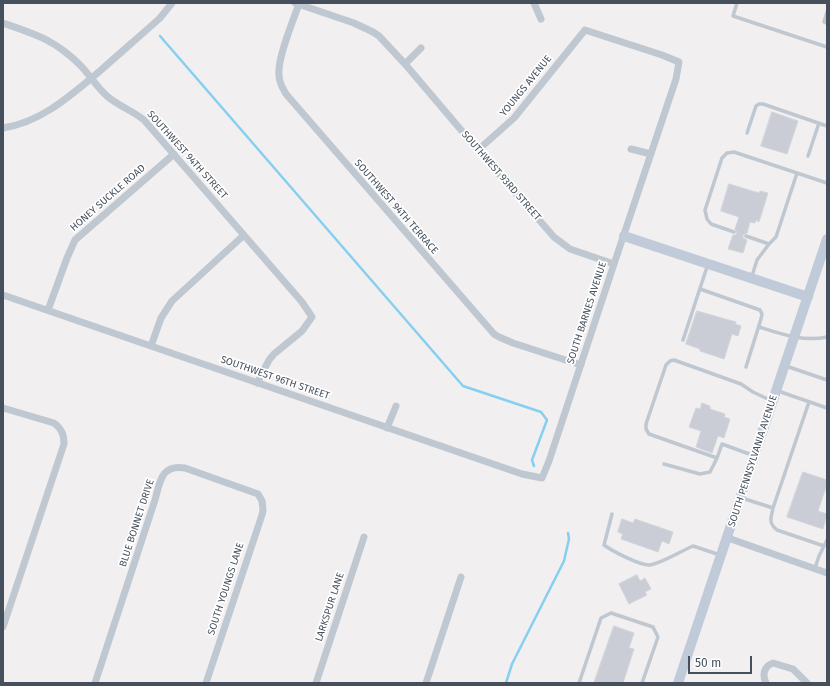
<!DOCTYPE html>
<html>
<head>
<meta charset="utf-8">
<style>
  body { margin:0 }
  #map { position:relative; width:830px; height:686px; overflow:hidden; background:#f1efef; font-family:"Fira Sans",sans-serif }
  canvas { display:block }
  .frame { position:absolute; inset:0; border:4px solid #46505d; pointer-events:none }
  .scale { position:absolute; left:688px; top:656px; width:64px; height:18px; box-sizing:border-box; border:2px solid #46505d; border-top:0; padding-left:5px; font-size:12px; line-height:14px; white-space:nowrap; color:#46505d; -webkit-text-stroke:3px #fff; paint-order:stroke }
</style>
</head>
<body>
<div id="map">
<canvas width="830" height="686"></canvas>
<div class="frame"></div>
<div class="scale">50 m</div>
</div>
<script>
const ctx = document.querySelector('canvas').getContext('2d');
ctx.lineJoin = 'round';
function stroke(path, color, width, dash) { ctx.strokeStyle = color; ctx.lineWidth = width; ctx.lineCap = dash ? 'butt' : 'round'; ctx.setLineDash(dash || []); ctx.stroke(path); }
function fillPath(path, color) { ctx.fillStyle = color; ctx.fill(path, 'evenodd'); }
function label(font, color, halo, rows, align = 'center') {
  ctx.font = font + ' "Fira Sans",sans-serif'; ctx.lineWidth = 3.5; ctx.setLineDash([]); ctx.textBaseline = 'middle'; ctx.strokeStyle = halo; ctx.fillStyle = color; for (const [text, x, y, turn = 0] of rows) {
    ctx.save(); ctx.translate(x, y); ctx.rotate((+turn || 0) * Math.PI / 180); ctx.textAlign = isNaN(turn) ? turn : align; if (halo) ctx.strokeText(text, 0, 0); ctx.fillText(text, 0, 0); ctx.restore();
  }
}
const stream = new Path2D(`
  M160 36 463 386 541 412 547 420 532 460 534 466
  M506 683 512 664 564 561 569 539 568 533`);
const building = new Path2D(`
  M772 112 798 121 787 154 761 146Z
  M729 184 759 193 760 191 768 193 759 222 756 220 755 223 750 222 747 233 743 235V238L747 240 743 253 728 249 733 235H736L737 233 735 229 739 217 721 211Z
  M697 311 736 322 735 324 741 326 738 336 732 334 724 359 700 351V349L686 344Z
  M702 403 710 406V409L725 414 724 417 730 419 724 438 718 436 712 453 696 447 701 431 689 427 696 408 700 409Z
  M803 472 827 480V484L818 511 827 514 823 529 787 517Z
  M622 519 633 523 635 519 673 532 669 544 662 541 658 552 621 539 623 534 618 532Z
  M637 575 640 581 645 578 651 589 645 592 647 595 629 604 619 584Z
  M614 626 634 633 629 648 634 649 623 683H594Z`);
const lane = new Path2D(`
  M737 3 733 16 827 47
  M827 12 824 22 827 23
  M747 133 756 106 759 104H763L827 126
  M808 156 819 123
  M734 232 711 224 707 219 705 210 722 158 727 153 734 152 827 183
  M746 236 769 244 757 260 752 276
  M769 244 776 237 797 173
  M700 289 760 310 762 314 761 319 746 367
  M759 327C781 334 803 342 827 337
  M683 340 708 264
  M786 366 827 380
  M778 391 827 408
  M752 455 722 444 717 458 649 434 646 429V424L666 365 670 361 674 360 741 384 753 392 772 401
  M664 464 700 474 710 472 717 458
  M742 498 773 508C771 519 768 522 777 530L824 546
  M773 508 809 402
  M612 514 604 545C612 551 641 566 650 565 662 563 681 551 693 546L720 555
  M815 568 819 556 827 540
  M579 683 601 618 611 613 653 627 658 637 642 683`);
const street = new Path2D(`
  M295 3 354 23 373 32 379 36 405 64 478 150 554 237 570 249 614 264
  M534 3 541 19
  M299 4C293 21 279 54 279 71 278 80 282 87 286 94L494 334 499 337 513 343 581 365
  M3 23C35 34 55 40 80 65 90 75 97 88 108 97 119 106 133 111 144 120L302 302 312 317 302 331 274 354 269 360 257 383
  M405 64 421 48
  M3 128C42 122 71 95 100 71 120 53 140 36 160 18L172 3
  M631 149 651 154
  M3 295 522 474 542 478 549 461 614 264 676 79 679 62 662 55 585 30 514 118 478 150
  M48 310 67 258 75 240 174 154
  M151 346 161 318 172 301 244 235
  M3 408 54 423C62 429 64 435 64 444L3 627
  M387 428 396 406
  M728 538 827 573
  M95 683 155 500C160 482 161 464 185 468L258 494 262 501 263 510 262 515 206 683
  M316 683 364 537
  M426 683 461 577
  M766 683C762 675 764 666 773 663L793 669 807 683`);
const secondary = new Path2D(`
  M624 236 808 297
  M678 683 827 239`);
const streetNames = [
  ["YOUNGS AVENUE",526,86,-51],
  ["SOUTHWEST 94TH STREET",187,155,48],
  ["SOUTHWEST 93RD STREET",501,176,49],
  ["HONEY SUCKLE ROAD",108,198,-41],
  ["SOUTHWEST 94TH TERRACE",396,207,49],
  ["SOUTH BARNES AVENUE",587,313,-72],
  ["SOUTHWEST 96TH STREET",275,378,19],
  ["SOUTH PENNSYLVANIA AVENUE",753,461,-72],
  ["BLUE BONNET DRIVE",137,523,-72],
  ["SOUTH YOUNGS LANE",226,589,-72],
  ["LARKSPUR LANE",330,607,-72]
];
stroke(stream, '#86cff0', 2.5);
fillPath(building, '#cacdd5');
stroke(building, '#d2d4db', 1);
stroke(lane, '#bfc7d1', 3.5);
stroke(street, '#bfc7d1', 7);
stroke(secondary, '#c0cad9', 10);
label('10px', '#46505d', '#fff', streetNames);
</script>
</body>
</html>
